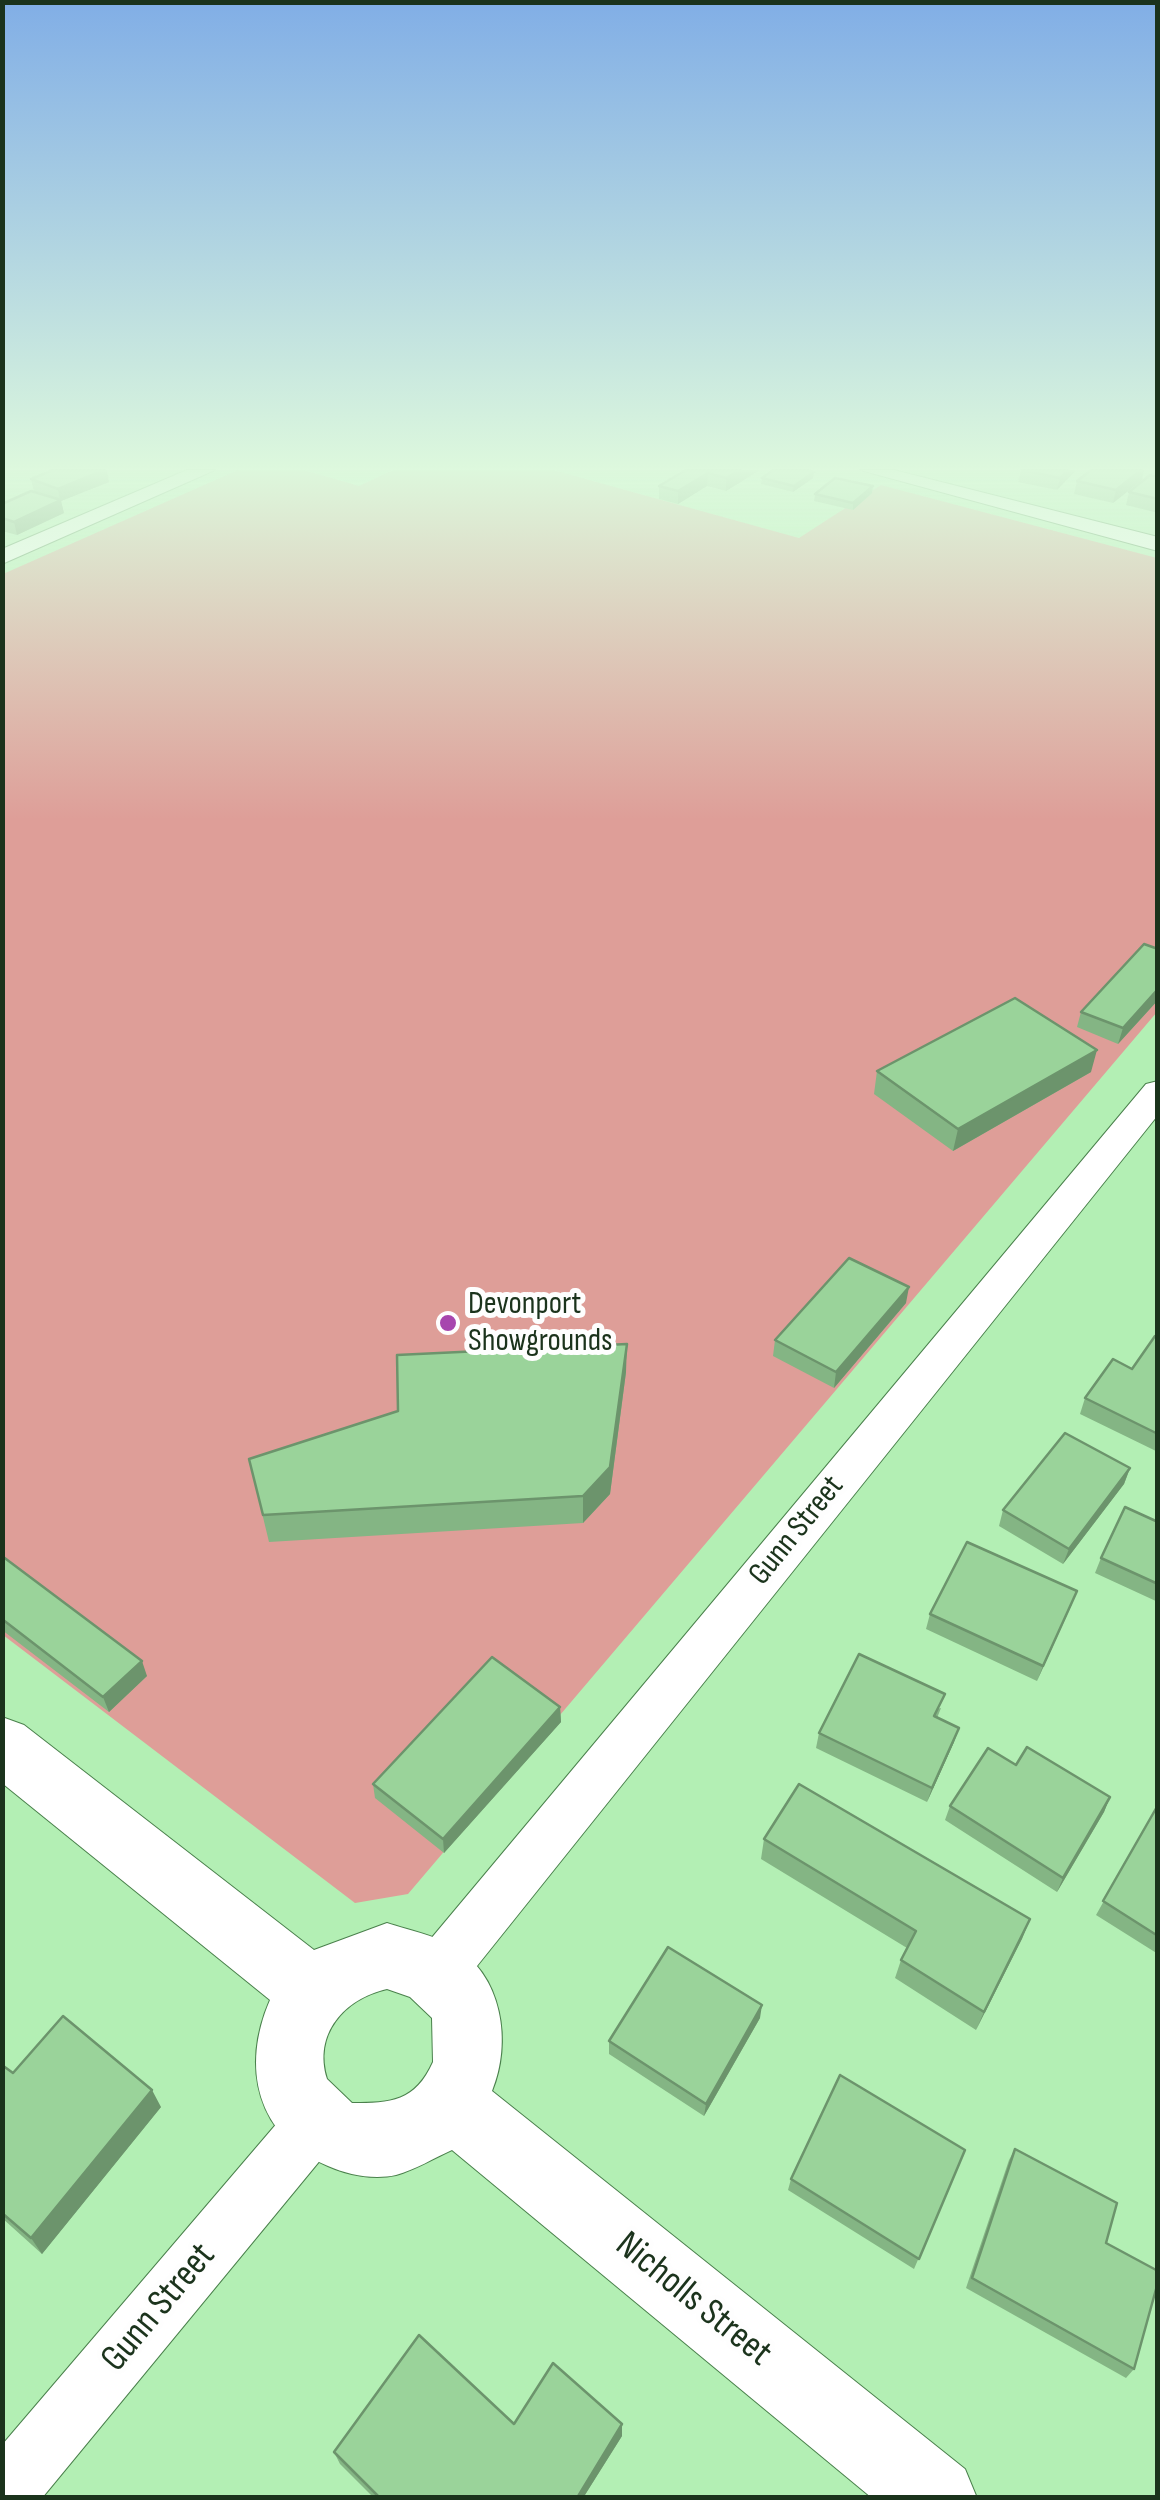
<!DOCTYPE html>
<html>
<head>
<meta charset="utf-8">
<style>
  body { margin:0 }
  #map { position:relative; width:1160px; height:2500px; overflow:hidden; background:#b3efb4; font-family:"Sofia Sans Condensed",sans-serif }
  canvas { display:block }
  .frame { position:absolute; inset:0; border:5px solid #1b331c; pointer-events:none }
</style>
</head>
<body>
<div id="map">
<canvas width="1160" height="2500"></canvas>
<div class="frame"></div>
</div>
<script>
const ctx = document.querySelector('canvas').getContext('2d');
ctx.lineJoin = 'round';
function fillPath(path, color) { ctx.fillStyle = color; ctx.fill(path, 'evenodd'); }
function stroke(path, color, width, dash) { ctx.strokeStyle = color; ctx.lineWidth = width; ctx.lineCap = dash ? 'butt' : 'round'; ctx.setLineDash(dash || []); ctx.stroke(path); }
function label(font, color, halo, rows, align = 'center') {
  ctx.font = font + ' "Sofia Sans Condensed",sans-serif'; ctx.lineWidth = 10; ctx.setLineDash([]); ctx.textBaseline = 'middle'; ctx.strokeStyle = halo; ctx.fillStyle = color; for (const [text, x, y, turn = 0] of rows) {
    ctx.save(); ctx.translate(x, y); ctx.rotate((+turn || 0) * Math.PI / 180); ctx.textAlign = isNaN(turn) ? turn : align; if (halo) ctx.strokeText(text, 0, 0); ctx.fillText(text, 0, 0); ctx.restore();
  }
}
const green = new Path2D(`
  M238 470H304L359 486 393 470H553L799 538 881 485 1157 558V1012L408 1894 355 1903 3 1635V574Z`);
const minor = new Path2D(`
  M187 470H215L2 564V549Z
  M860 470H894L1158 537V551Z
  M1158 1081V1115L457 1991 438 1999 419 1991 411 1972 419 1953 1146 1084Z
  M316 2093 336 2101 344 2121 336 2141 42 2498H2V2445L296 2101Z`);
const tertiary = new Path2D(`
  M2 1717 24 1725 314 1950 387 1923C408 1930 434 1935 453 1946 503 1975 512 2043 492 2091L965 2469 977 2498H872L452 2150C434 2158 415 2170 396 2175 374 2180 348 2175 328 2166 256 2136 241 2067 270 2000L2 1783ZM387 1989 410 1997 432 2018 433 2062C415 2102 391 2103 352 2103L327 2079C313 2034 344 1999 387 1989Z`);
const wall = new Path2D(`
  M679 470H760L726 491 707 486 678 504 659 499V486L684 471Z
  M1021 470H1076L1057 490 1018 482Z
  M1091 470H1144L1142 480 1113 503 1074 494 1077 481Z
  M1158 477V513L1126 505 1129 492Z
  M762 478H813L793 492 761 484Z
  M31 479 109 482 61 501 64 513 17 535 2 531V504L34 492Z
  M872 493 853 510 814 501 815 494Z
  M1158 949V1000L1118 1044 1077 1027 1081 1012Z
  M877 1071 1091 1072 953 1151 874 1094Z
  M906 1303 834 1388 773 1356 775 1340Z
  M1158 1337V1452L1080 1414 1085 1398 1132 1369Z
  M626 1372 610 1494 583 1523 269 1542 249 1459Z
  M1130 1468 1124 1484 1063 1564 999 1526 1003 1510Z
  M1158 1522V1602L1095 1573 1101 1558Z
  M2 1556 147 1676 109 1712 2 1630Z
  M1077 1591 1037 1681 926 1629 930 1614Z
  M560 1707 561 1722 444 1853 375 1798 373 1784Z
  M941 1708 937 1718 954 1742 927 1802 816 1748 819 1733Z
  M1016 1765 1110 1797 1104 1812 1057 1892 945 1820 950 1806Z
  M1158 1805V1954L1096 1915Z
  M764 1839 1030 1919 976 2030 895 1978 901 1960 907 1948 761 1859Z
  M760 2018 704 2116 609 2054V2041Z
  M2 2065 13 2073 161 2107 42 2254 2 2218Z
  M1015 2149 1106 2243 1134 2369 1126 2378 966 2288 1009 2160Z
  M965 2150 914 2269 788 2190 791 2179Z
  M514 2424 622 2436 583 2498H374L340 2464 334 2452Z`);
const shadedWall = new Path2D(`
  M104 470H107L109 482 61 501 64 513 17 535 14 522 60 500 58 489Z
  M740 470H760L726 491V478Z
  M1067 470H1076L1057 490 1060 478Z
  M1141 470H1144L1142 480 1113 503 1116 490Z
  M814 472 813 478 793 492 794 486Z
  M708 473 707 486 678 504V491Z
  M873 486 872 493 853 510V503Z
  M1158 989V1000L1118 1044 1123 1028Z
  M1097 1050 1091 1072 953 1151 958 1129Z
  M909 1287 906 1303 834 1388 836 1372Z
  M627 1344 626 1372 610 1494 583 1523V1496Z
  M1130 1468 1124 1484 1063 1564 1069 1549Z
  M1077 1591 1071 1606 1037 1681 1043 1666Z
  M142 1661 147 1676 109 1712 103 1697Z
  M560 1707 561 1722 444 1853 443 1839Z
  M959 1728 954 1742 927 1802 932 1788Z
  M1110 1797 1104 1812 1057 1892 1063 1878Z
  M1030 1919 1022 1939 976 2030 984 2012Z
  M762 2005 760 2018 704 2116 706 2104Z
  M152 2090 161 2107 42 2254 31 2238Z
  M622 2424V2436L583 2498H577Z`);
const building = new Path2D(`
  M53 470H104L58 489 31 479Z
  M686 470H740L726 478 708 473 678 491 659 486Z
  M773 470H806L814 472 794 486 762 478Z
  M1022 470H1067L1060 478Z
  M1091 470H1141L1116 490 1077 481Z
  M1150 475 1158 477V499L1129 492Z
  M835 478 873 486 853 503 815 494Z
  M31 491 61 500 14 522 2 518V504Z
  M1144 944 1158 949V989L1123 1028 1081 1012Z
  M1015 998 1097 1050 958 1129 877 1071Z
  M849 1258 909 1287 836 1372 775 1340Z
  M1155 1336 1158 1337V1434L1085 1398 1113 1359 1132 1369Z
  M627 1344 610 1467 583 1496 263 1515 249 1459 398 1411 397 1355Z
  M1065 1433 1130 1468 1069 1549 1003 1510Z
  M1125 1507 1158 1522V1584L1101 1558Z
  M967 1542 1077 1591 1043 1666 930 1614Z
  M2 1556 142 1661 103 1697 2 1619Z
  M859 1654 945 1694 934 1716 959 1728 932 1788 819 1733Z
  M492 1657 560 1707 443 1839 373 1784Z
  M1027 1747 1110 1797 1063 1878 950 1806 988 1748 1016 1765Z
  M799 1784 1030 1919 984 2012 901 1960 916 1931 764 1839Z
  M1158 1805V1936L1103 1901Z
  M668 1947 762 2005 706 2104 609 2041Z
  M63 2016 152 2090 31 2238 2 2213V2065L13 2073Z
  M840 2075 965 2150 919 2259 791 2179Z
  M1015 2149 1117 2203 1106 2243 1158 2271V2282L1134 2369 972 2278Z
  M419 2335 514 2424 553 2363 622 2424 577 2498H380L334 2452Z`);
const markers = [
  [448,1323,10,"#a746ae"]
];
const poiNames = [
  ["Devonport",468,1305],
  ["Showgrounds",468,1342]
];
const streetNames = [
  ["Gunn Street",797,1531,-51]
];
const nearStreetnames = [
  ["Nicholls Street",693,2300,39],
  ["Gunn Street",159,2308,-50]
];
fillPath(green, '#de9e98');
stroke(minor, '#4a814c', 2);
stroke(tertiary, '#4a814c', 2);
fillPath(minor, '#fff');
fillPath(tertiary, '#fff');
fillPath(wall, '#84b584');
fillPath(shadedWall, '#6c946c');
fillPath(building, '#9ad39a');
stroke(building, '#6c946c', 2.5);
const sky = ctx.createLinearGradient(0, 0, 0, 820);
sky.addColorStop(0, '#81aee6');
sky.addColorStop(0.57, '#ddf8dd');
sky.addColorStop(1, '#ddf8dd00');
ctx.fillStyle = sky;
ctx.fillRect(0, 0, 1160, 820);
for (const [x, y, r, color] of markers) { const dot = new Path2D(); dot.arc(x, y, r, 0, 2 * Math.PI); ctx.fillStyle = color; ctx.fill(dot); stroke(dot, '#fefefe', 4); }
label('32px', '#1b331c', '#fefefe', poiNames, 'left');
label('32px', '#1b331c', '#fefefe', streetNames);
label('38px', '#1b331c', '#fefefe', nearStreetnames);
</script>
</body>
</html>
